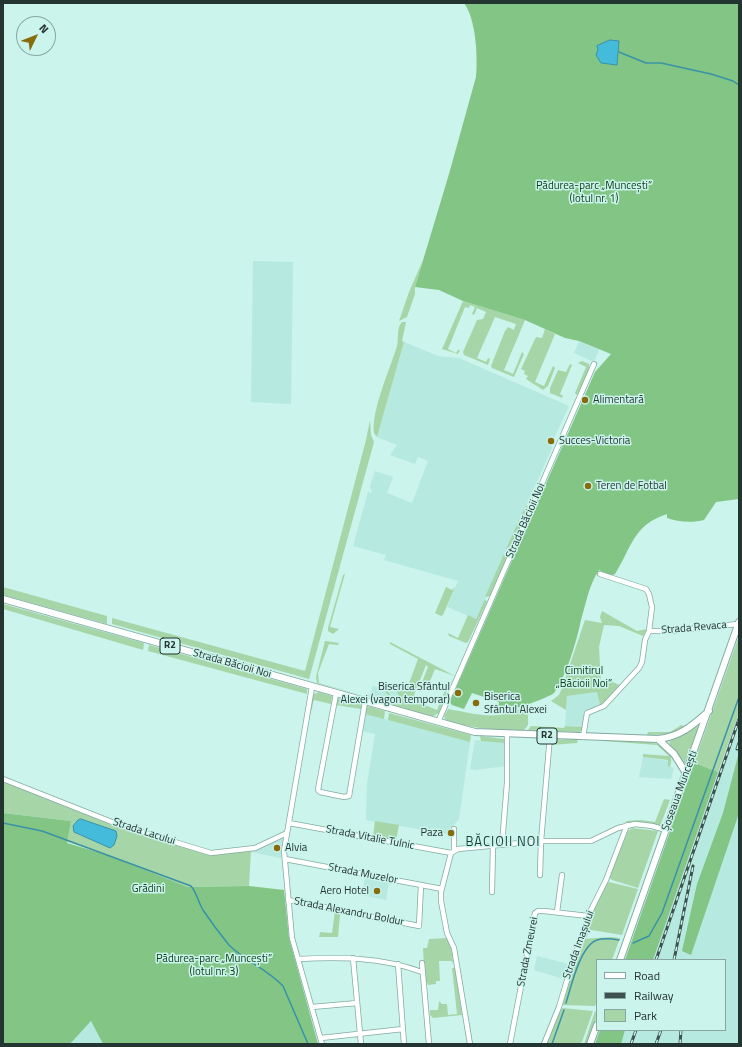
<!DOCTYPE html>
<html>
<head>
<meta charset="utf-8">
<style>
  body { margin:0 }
  #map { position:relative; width:742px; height:1047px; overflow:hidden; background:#caf4ec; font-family:"Titillium Web",sans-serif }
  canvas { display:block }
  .frame { position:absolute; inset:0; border:4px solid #243431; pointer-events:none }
  .legend { position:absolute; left:596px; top:959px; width:130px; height:72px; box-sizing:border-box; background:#caf4ec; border:1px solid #88a7a1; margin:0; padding:5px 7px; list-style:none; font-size:12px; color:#243431 }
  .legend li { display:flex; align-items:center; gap:8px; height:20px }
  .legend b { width:20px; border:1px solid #88a7a1 }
  .north { position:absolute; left:16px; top:16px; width:40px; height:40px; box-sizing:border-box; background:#caf4ec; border:1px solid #88a7a1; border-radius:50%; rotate:47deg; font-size:11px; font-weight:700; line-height:16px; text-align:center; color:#243431 }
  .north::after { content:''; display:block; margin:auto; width:14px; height:18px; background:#886c0b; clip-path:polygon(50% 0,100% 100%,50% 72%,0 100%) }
</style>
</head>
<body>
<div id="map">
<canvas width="742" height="1047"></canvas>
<div class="frame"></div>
<ul class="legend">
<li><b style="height:5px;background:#fff"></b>Road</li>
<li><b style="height:5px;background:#3d514e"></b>Railway</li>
<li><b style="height:11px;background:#a6d6a7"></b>Park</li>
</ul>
<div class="north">N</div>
</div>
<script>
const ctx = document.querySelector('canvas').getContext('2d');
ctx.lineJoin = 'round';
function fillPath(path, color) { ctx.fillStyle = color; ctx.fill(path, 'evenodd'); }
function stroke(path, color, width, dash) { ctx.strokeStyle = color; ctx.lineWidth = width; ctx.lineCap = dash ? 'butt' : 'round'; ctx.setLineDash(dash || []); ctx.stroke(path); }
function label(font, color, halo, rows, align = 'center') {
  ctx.font = font + ' "Titillium Web",sans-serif'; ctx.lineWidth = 3; ctx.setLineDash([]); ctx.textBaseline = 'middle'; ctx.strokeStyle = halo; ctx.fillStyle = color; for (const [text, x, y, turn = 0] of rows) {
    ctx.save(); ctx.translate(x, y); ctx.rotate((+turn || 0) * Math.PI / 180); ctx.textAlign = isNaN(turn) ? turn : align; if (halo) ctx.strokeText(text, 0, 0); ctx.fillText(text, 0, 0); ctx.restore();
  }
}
const built = new Path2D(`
  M253 261 293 262 291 404 251 402Z
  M579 341 599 350 594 362 574 353Z
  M404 342 438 356 459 358 569 406 551 445 552 448 476 619 447 607 458 581 384 560 386 555 353 546 368 492 372 493 370 486 375 471 393 477 387 493 412 503 428 461 418 457 415 464 390 455 397 445 377 437Z
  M739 636V1044H595L600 1030H725V960H625Z
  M381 682 408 686 404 699 382 702V700L365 696 370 694 373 686 379 688Z
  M597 692 600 705 584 711 583 727 565 726 567 696Z
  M366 714 470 742 459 819 452 827V835L366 820 367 784 375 734 363 731Z
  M475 740 504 743 506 766 475 770 470 769Z
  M643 757 669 761 668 766 674 768 671 779 639 777Z
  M283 837 281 858 251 852V850Z
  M365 878 389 882 386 900 362 895Z
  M537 956 569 964 564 979 534 970Z
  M91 1021 103 1044H70Z`);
const green = new Path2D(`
  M423 260 415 287V294L407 317 399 321 409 292Z
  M463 301 525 320 504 370 513 374 522 352 524 354 514 377 492 368 491 366 505 331 508 327 514 330 516 324 495 317 477 358 486 362 488 358 490 359 488 365 464 355 463 352 477 320 483 319 486 312 477 308 474 315 472 314 475 307 470 305 469 308 465 307 448 349 456 353 458 350H460L458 354 442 349Z
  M402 322H406L402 341 404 342 377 437 374 433C371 411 390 369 397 346 399 339 396 328 402 322Z
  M545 329 555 334 535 382 544 386 553 366 555 368 548 386 543 390 526 379 528 376 524 374 525 371 521 369 536 337 542 338Z
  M582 361 589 364V372L577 395 575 393 586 367 578 363Z
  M570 364 572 365 560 394 563 396 562 398 550 393V388L558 370 566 372Z
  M370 420 371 435 374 442 309 679 112 624V618L305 671 366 440Z
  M526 505 528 507C525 516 515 547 506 549Z
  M504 554 507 558 490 596 485 597Z
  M345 574 330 627 339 629 333 634 328 631V628L343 575Z
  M3 587 107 616V624L3 595Z
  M446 587 452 590 455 587 443 615 441 616 435 613Z
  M485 599 487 602 468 642 466 643 449 636 448 633 458 638 468 615 476 619Z
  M3 604 144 643 143 650 3 609Z
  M602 611 637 631 647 629 643 636 619 626 604 625 599 647 601 683 608 684 610 681 622 686C612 691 608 700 600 705L597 692 567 696 566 710 551 701 559 695 562 688 585 620 602 623 600 617Z
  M739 636V713L718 772 694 763Z
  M325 641 339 643 338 645 329 644 318 673 319 683 365 696 317 683 316 677Z
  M390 642 455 676 435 669 428 686 422 682 428 667 426 665 414 695 420 703 437 710 448 683H450L439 713 431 717 393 707 390 698 399 697 396 688 388 691 390 695H388L384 690 386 684 408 686 418 659 390 644Z
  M149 645 307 689V694L148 651Z
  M319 692 332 696 331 704 314 700 308 724 312 697 314 694Z
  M338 698 361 704V709L336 705Z
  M367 706 385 711 384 719 365 714Z
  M528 706V725L524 730C497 731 472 728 446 721L444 716 448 709C482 715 494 721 528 706Z
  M389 713 471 735 470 742 388 720Z
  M679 725 685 726 672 734 647 735 648 732H670L680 726Z
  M531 726 564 728 565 726 583 727 580 732 528 730Z
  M697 726 699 727 684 764 670 746 669 742Z
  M480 736 504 739V743L481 741Z
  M578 739 577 743 552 745V740Z
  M603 741C621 741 681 734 670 767L668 766V760L643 757V754L669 756 657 745Z
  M3 781 119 828 210 855 251 850 249 886 187 887 148 910 139 868 111 856 67 842 71 821 3 813Z
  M664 799 670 800 660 826C649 822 633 825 625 821L641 820 655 822Z
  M375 821 399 825 396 841 373 837Z
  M632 828 658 831 638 888 612 880 609 877 628 831Z
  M609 882 638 889 622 935 591 930 589 928 590 916 607 883Z
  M335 911 340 912V915L338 937H319L320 932 332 933Z
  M610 937 620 938 612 960H597V1001L595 1006 563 1005 561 1003 584 939Z
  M447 938 451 944 453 963 451 961H439L440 981H436V984L428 985 427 982H425L423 948H427L429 939Z
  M452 968H455L462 1015 433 1018 430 1015V1010H438L439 1001 442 1004H447L448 1015 457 1014Z
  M562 1008 593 1011 582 1042 578 1044H545Z
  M595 1011 597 1012V1016L587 1044H584Z`);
const forest = new Path2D(`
  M464 3H739V499L716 502 704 520C693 523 677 522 667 518V514C633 525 632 547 615 574L610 576 599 570C589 585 586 603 581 620 576 643 567 674 554 693 549 698 506 712 497 713L499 702 472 693 464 709 452 705 450 702 595 372 611 354 579 341 565 338 525 320 463 301 439 290 415 287 449 174 476 77C478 57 476 19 464 3Z
  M738 756 739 813 691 955 682 951 697 884 723 813Z
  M694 763 718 772 653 960H625Z
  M3 813 71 821 67 843 111 856 187 887 249 886 284 890 289 938 318 1044H103L91 1021 70 1044H3Z
  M600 1030H625L621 1044H595Z`);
const water = new Path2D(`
  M610 40 619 41 617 65 601 63 596 55 598 50 597 46Z
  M81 819 116 831 117 836 114 845 110 848 74 832 73 826 78 820Z`);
const stream = new Path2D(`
  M619 52 646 63H661L711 74 733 81 739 85
  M3 823 42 831 191 886C197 893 198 902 203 910 211 922 220 934 229 945 245 961 267 969 283 986L308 1044
  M633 943 649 936 662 913 739 697
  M566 1003C571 987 580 946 597 940 604 938 613 939 619 940
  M552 1044 564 1010`);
const minor = new Path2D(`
  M649 631H669L738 624
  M312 687 284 851 292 938 322 1044
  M336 694 319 784 318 790 320 792 344 797 349 796 365 702
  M438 722 594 364
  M583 737 587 713 604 706 639 668 642 662 645 640 649 631 652 607 649 594 646 589 600 574
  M3 779 122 826 211 853 255 848 287 833
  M289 823 451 853
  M454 829V851
  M502 844 507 783V735
  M451 853 458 849 541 841H591L618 828 635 824 652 826 666 830
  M451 853 441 892V901L447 933 454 948 470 1044
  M285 859 442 889
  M540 875 541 841 550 736
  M492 892 493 845
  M288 900 419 926 421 885
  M557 912 562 875
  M353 958 361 1044
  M298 959C340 957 382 957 422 972
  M422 963 429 1044
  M398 964 404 1044
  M312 1007 357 1003
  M321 1038 403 1029
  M510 1044 535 913 538 911H544L588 916
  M544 1044 559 1007 575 954 585 933 588 916 606 880 627 825`);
const major = new Path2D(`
  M3 599 475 732 658 739C680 737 693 725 709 711
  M658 739 674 754 686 773
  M620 960 739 622
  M590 1044 597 1025`);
const rail = new Path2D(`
  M737 749 739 743
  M656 960 739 719
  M674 960 693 866
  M631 1044 636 1030
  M656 1044 661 1030
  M680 1044 681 1030`);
const markers = [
  [585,400,4,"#886c0b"],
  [551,441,4,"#886c0b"],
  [588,486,4,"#886c0b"],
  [458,693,4,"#886c0b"],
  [476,703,4,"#886c0b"],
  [451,833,4,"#886c0b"],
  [277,848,4,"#886c0b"],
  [377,891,4,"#886c0b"]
];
const shields = [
  [170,646,20],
  [547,736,20]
];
const shieldNames = [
  ["R2",170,646],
  ["R2",547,736]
];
const parkNames = [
  ["Pădurea-parc „Muncești”",594,186],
  ["(lotul nr. 1)",594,199],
  ["Cimitirul",584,671],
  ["„Băcioii Noi”",584,684],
  ["Grădini",148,889],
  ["Pădurea-parc „Muncești”",214,959],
  ["(lotul nr. 3)",214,972]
];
const poiNames = [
  ["Alimentară",593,400],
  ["Succes-Victoria",559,441],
  ["Teren de Fotbal",596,486],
  ["Biserica Sfântul",450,687,"right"],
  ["Alexei (vagon temporar)",450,700,"right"],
  ["Biserica",484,697],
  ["Sfântul Alexei",484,710],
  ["Paza",443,833,"right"],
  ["Alvia",285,848],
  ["Aero Hotel",369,891,"right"]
];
const streetNames = [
  ["Strada Băcioii Noi",526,521,-66],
  ["Strada Revaca",694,628,-5],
  ["Strada Băcioii Noi",232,664,16],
  ["Șoseaua Muncești",680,791,-70],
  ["Strada Lacului",144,832,18],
  ["Strada Vitalie Tulnic",370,838,11],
  ["Strada Muzelor",363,874,11],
  ["Strada Alexandru Boldur",349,912,11],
  ["Strada Imașului",579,945,-70],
  ["Strada Zmeurei",528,952,-79]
];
const quarterNames = [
  ["BĂCIOII NOI",503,843]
];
fillPath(built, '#b6e9df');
fillPath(green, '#a6d6a7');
fillPath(forest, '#82c585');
fillPath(water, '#44bbda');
stroke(water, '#3a92a7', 1);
stroke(stream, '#3a92a7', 1.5);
stroke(minor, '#83aba3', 6);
stroke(major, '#83aba3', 8);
stroke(minor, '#fff', 4.5);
stroke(major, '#fff', 6);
stroke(rail, '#3d514e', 3);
stroke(rail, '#caf4ec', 1.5, [4.5]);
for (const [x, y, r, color] of markers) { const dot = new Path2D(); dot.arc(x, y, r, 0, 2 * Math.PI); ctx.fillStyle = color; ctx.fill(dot); stroke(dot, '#caf4ec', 1.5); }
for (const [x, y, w] of shields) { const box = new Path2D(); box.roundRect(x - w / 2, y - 8, w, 16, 3); ctx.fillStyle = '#caf4ec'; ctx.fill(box); stroke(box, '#243431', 1); }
label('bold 10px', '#243431', null, shieldNames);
label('11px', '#0b3b12', '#caf4ec', parkNames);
label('11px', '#243431', '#caf4ec', poiNames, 'left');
label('11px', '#243431', '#caf4ec', streetNames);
ctx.letterSpacing = '1px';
label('13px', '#193f39', '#caf4ec', quarterNames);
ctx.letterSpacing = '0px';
</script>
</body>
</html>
